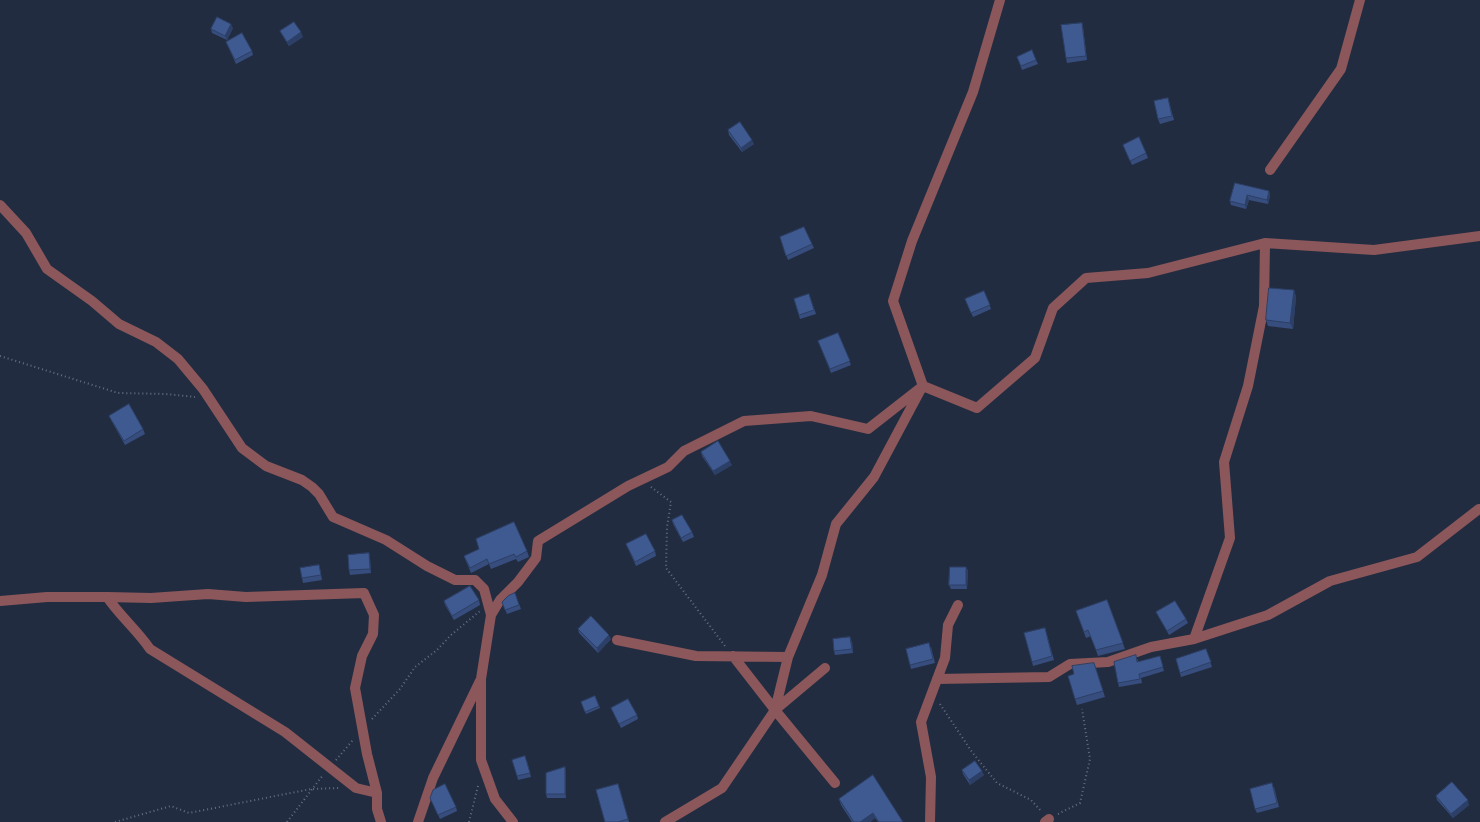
<!DOCTYPE html>
<html>
<head>
<meta charset="utf-8">
<style>
  body { margin:0 }
  canvas { display:block; background:#222c40 }
</style>
</head>
<body>
<canvas width="1480" height="822"></canvas>
<script>
const ctx = document.querySelector('canvas').getContext('2d');
ctx.lineJoin = 'round';
function stroke(path, color, width, dash) { ctx.strokeStyle = color; ctx.lineWidth = width; ctx.lineCap = dash ? 'butt' : 'round'; ctx.setLineDash(dash || []); ctx.stroke(path); }
function fillPath(path, color) { ctx.fillStyle = color; ctx.fill(path, 'evenodd'); }
const path = new Path2D(`
  M0 356 118 393 166 394 195 397
  M651 487 671 502 667 527 666 568 725 646
  M940 704 972 752 997 783 1031 800 1042 812
  M372 719 400 689 415 667 437 650 451 635 480 611
  M336 760 353 740
  M1058 814 1080 803 1090 759 1082 709
  M115 822 171 806 189 813 311 789 339 788
  M287 822 323 775
  M469 822 478 786`);
const minor = new Path2D(`
  M1000 0 973 92 912 241 893 301 923 386 977 408 1035 358 1053 308 1086 278 1148 273 1265 243 1374 250 1480 236
  M1270 170 1341 69 1360 0
  M0 205 26 233 47 269 92 301 119 324 156 342 178 359 203 389 242 448 266 466 302 480 312 487 319 494 333 517 386 540 427 566 455 580H475L484 589 491 615
  M1265 243 1264 306 1248 386 1224 462 1230 538 1194 639 1268 615 1330 581 1417 557 1479 509
  M107 597 151 598 208 594 246 597 364 593 374 615 373 634 362 656 355 688 367 754 377 793V809L381 822
  M0 601 47 597H107C120 616 137 630 150 649L285 732 356 788 377 793
  M617 640 696 656 788 657 822 575 836 524 874 477 921 389
  M788 657 775 710 825 668
  M937 679 1049 677 1070 664 1108 662 1151 647 1194 639
  M775 710 835 783
  M418 822 433 778 480 681
  M513 822 495 799 481 760V679L491 615 500 600 518 582 536 558 538 541 628 486 668 467 684 451 744 421 811 416 868 429 923 386
  M665 822 722 788 775 710 733 656
  M930 822 931 777 921 722 945 658 948 625 958 605
  M1045 822 1049 819`);
const wall = new Path2D(`
  M1083 27 1087 60 1067 63 1066 58Z
  M233 28 227 40 212 33 211 29Z
  M280 31 303 37 289 46 282 35Z
  M226 42 252 51 253 55 236 64Z
  M1017 57 1036 60 1038 64 1022 70Z
  M1168 98 1174 120 1160 124 1158 119Z
  M728 130 754 144 742 152 729 135Z
  M1123 145 1146 153 1148 158 1132 165Z
  M1235 183 1269 191 1270 196 1268 204 1249 200 1246 209 1231 205 1230 201Z
  M780 237 812 244 814 248 788 260Z
  M1294 290 1296 297 1293 329 1268 326 1266 320Z
  M984 291 991 309 973 317 967 303Z
  M809 294 816 314 800 319 794 299Z
  M838 333 851 365 831 373 818 341Z
  M109 416 143 429 145 434 125 445 111 420Z
  M701 452 732 465 715 475 702 456Z
  M672 520 692 532 694 537 683 542 673 524Z
  M626 544 655 551 656 556 636 566Z
  M527 551 529 557 518 562 516 559 491 569 489 564 471 573 464 556Z
  M369 553 370 558 371 573 350 575 349 570Z
  M319 565 320 569 322 580 303 583 302 578Z
  M966 567 968 571 967 589H951L949 585Z
  M515 593 521 609 507 614 502 602Z
  M479 600 480 605 454 620 445 605 444 601Z
  M1107 600 1125 649 1098 656 1091 636 1086 638 1076 611Z
  M1156 612 1186 619 1188 623 1169 635 1158 616Z
  M1045 628 1054 660 1033 666 1032 662Z
  M578 629 611 639 598 653 579 633Z
  M852 642 853 653 835 655 834 651Z
  M931 647 935 663 911 669 910 665Z
  M1206 649 1212 667 1181 677 1176 659Z
  M1160 656 1164 671 1141 678 1142 683 1119 687 1118 683 1138 659V662Z
  M1094 663 1105 697 1077 705 1075 699 1074 674Z
  M595 696 600 708 586 714 581 702Z
  M611 708 637 715 638 719 621 728Z
  M527 761 531 777 518 780 517 776Z
  M962 770 984 775 970 785 963 774Z
  M566 771V798H547L546 794Z
  M1274 787 1279 807 1257 813 1255 809Z
  M620 790 629 822H605Z
  M1436 796 1469 805 1453 818 1437 800Z
  M430 798 456 807 457 811 440 819Z
  M839 799 903 822H878L875 818 870 822H852L841 805Z`);
const shadedWall = new Path2D(`
  M1082 23 1083 27 1087 60 1086 56Z
  M231 24 233 28 227 40 225 36Z
  M301 32 303 37 289 46 287 42Z
  M752 140 754 144 742 152 741 148Z
  M1269 191 1270 196 1268 204 1267 200Z
  M1247 195 1249 200 1246 209 1245 205Z
  M1294 290 1296 297 1293 329 1290 323Z
  M730 461 732 465 715 475 713 471Z
  M369 553 370 558 371 573 370 569Z
  M966 567 968 571 967 589 966 585Z
  M609 635 611 639 598 653 597 648Z
  M850 637 852 642 853 653 852 649Z
  M565 767 566 771V798L565 794Z
  M982 771 984 775 970 785 969 780Z
  M1468 800 1469 805 1453 818 1451 814Z
  M873 813 875 818 870 822H860Z`);
const building = new Path2D(`
  M217 17 231 24 225 36 211 29Z
  M294 22 301 32 287 42 280 31Z
  M1082 23 1086 56 1066 58 1061 25Z
  M242 33 252 51 235 60 226 42Z
  M1032 50 1036 60 1021 66 1017 57Z
  M1168 98 1172 116 1158 119 1154 101Z
  M740 122 752 140 741 148 728 130Z
  M1139 137 1146 153 1130 161 1123 145Z
  M1235 183 1269 191 1267 200 1247 195 1245 205 1230 201Z
  M804 227 812 244 786 256 780 237Z
  M1269 288 1294 290 1290 323 1266 320Z
  M984 291 990 305 971 313 965 299Z
  M809 294 814 310 799 315 794 299Z
  M838 333 850 361 830 369 818 341Z
  M129 404 143 429 124 441 109 416Z
  M718 441 730 461 713 471 701 452Z
  M682 515 692 532 681 538 672 520Z
  M514 522 527 551 516 557 514 554 489 564 487 559 470 568 464 556 479 549 476 539Z
  M646 534 655 551 635 562 626 544Z
  M369 553 370 569 349 570 348 555Z
  M319 565 321 575 302 578 300 568Z
  M950 567H966V585H949Z
  M470 586 479 600 452 616 444 601Z
  M515 593 519 605 505 610 502 602 508 596Z
  M1107 600 1123 643 1096 650 1088 630 1084 632 1076 611Z
  M1175 601 1186 619 1167 631 1156 612Z
  M591 616 609 635 597 648 578 629Z
  M1045 628 1052 656 1032 662 1024 633Z
  M850 637 852 649 834 651 833 639Z
  M929 643 933 659 910 665 906 649Z
  M1206 649 1211 662 1180 673 1176 659Z
  M1136 655 1137 662 1160 656 1163 667 1139 674 1140 679 1118 683 1114 662Z
  M1094 663 1103 691 1075 699 1068 676 1074 674 1072 666Z
  M595 696 599 706 585 712 581 702Z
  M628 699 637 715 619 724 611 708Z
  M525 756 530 773 517 776 512 760Z
  M975 761 982 771 969 780 962 770Z
  M565 767V794H546V773Z
  M873 775 903 822H879L873 813 860 822H854L839 799Z
  M1452 782 1468 800 1451 814 1436 796Z
  M1272 783 1277 803 1255 809 1250 789Z
  M445 784 456 807 438 815 430 798 433 790Z
  M618 784 628 819 618 822H605L596 790Z`);
stroke(path, '#656e80', 2, [1, 3]);
stroke(minor, '#8c575a', 10);
fillPath(wall, '#364d7d');
fillPath(shadedWall, '#2c3f66');
fillPath(building, '#3f5a91');
stroke(building, '#2c3f66', 1);
</script>
</body>
</html>
